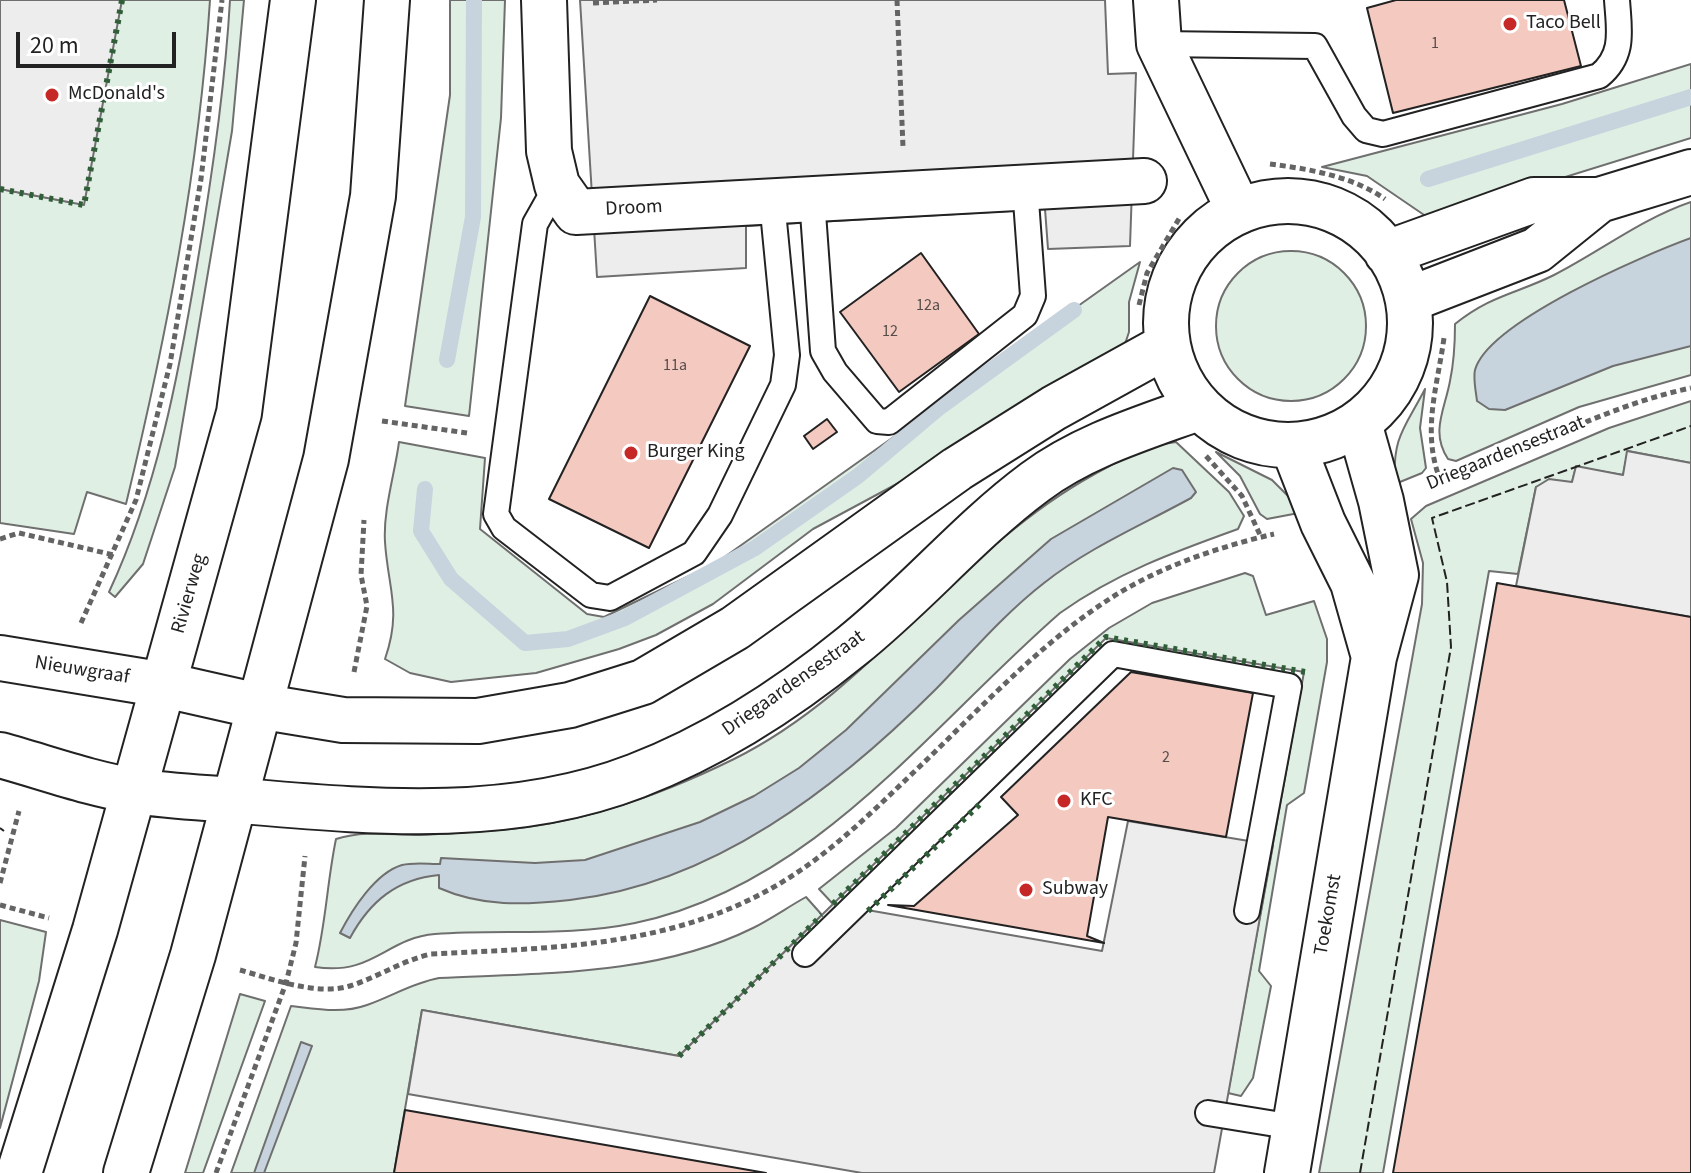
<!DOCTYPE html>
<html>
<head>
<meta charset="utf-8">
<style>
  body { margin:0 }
  #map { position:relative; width:1691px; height:1173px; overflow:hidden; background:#fff; font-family:"Source Sans 3",sans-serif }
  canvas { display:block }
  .scale { position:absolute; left:16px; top:32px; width:160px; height:36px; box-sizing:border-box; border:4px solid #222; border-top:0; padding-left:10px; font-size:24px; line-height:28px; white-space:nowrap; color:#222; -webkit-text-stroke:6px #fff; paint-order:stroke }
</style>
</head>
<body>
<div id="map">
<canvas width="1691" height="1173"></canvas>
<div class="scale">20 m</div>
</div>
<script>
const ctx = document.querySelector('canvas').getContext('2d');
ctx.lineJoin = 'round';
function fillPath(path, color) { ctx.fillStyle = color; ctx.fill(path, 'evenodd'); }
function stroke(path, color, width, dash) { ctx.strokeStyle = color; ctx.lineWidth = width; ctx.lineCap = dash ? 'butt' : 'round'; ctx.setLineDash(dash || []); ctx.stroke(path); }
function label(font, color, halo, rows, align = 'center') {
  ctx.font = font + ' "Source Sans 3",sans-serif'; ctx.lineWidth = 6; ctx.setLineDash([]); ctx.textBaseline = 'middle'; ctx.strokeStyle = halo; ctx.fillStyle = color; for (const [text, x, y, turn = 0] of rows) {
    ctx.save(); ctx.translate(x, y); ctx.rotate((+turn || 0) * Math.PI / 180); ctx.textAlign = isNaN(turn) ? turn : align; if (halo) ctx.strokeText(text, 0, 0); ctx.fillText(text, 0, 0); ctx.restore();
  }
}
const green = new Path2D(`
  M116 0H210C199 171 166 338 126 504L87 492 74 534 0 523V189L70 202Z
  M230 0H244L232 131 175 467 143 564 115 597 109 592C157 489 178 378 197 265 212 177 225 89 230 0Z
  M450 0H505L501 118 469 416 405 406 450 95Z
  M1691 64V138L1430 219 1367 176 1322 167 1562 104Z
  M1691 202V375L1579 407 1456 461 1448 459C1430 432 1445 409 1450 381 1454 362 1455 343 1455 324 1491 295 1516 294 1554 275 1601 251 1641 219 1691 202Z
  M1216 326a75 75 0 1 1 150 0a75 75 0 1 1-150 0Z
  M1140 262 1129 302V332L1124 347 919 472 813 529 713 604 656 635 619 649 536 673 451 682 410 673 385 659C402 610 388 589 385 542 383 510 395 473 399 442L485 458 480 529 587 614 604 617 716 563Z
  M1425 389 1420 428 1426 468 1422 473 1395 484C1392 436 1405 428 1425 389Z
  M1691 401V463L1628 451 1623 475 1576 467 1572 482 1536 487 1518 574 1489 571 1383 1173H1319L1422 604 1423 563 1411 519 1426 506 1609 428Z
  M1176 442 1229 492 1244 516 1238 529C1174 552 1116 573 1060 613 928 728 815 885 635 923 568 937 502 929 435 934 386 938 373 976 315 967 326 924 327 882 336 839 366 830 390 835 420 835 446 834 472 832 498 830 580 824 661 795 734 759 873 690 957 550 1093 475 1121 460 1144 446 1176 442Z
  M1216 452 1272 480 1304 512 1267 519 1260 514 1240 476Z
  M1245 573 1253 576 1266 615 1314 601 1327 639V662L1304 793 1287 805 1259 971 1271 986 1253 1078 1241 1096 1228 1093 1304 672 1106 638 833 904 819 889 896 828 1070 659 1109 628 1152 603Z
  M806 897 822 915 679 1056 422 1010 394 1173H231L291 1006C317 1009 342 1014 367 1005 393 996 412 983 439 978 544 973 656 976 753 928 771 919 788 907 806 897Z
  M0 920 46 932 39 981 0 1128Z
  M240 994 265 1001 203 1173H185Z`);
const parking = new Path2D(`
  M0 0H122L84 205 0 189Z
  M580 0H1105L1108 74 1136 73 1130 246 1048 249 1045 209 746 226V268L597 277Z
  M1627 451 1691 463V617L1516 586 1536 487 1549 479 1572 482 1576 466 1623 475Z
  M1128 821 1273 845 1214 1173H862L408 1094 422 1010 679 1056 833 904 1102 951Z`);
const water = new Path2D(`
  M1691 238V346L1613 366 1505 410 1489 409 1477 401C1476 392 1473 379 1475 370 1488 322 1644 255 1691 238Z
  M1173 468 1182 470 1196 492 1191 498C1142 525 1088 548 1044 583 1004 614 971 653 936 689 837 788 713 884 570 900 524 905 482 907 439 888V875C397 879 370 901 350 938L340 933C352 910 375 873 402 865 414 862 428 864 440 864L441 858 535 863 585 860 700 822 754 796 799 768 846 730 959 620 1051 539Z
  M301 1042 312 1046 264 1173H254Z`);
const stream = new Path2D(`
  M1428 179 1691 97
  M447 360 473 217 474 0
  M425 489 421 531 451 579 525 643 568 639 625 618 755 548 858 476 940 407 1074 310`);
const building = new Path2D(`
  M1396 0H1564L1581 66 1393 113 1367 8Z
  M921 253 979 334 899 392 840 312Z
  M650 296 750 346 649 548 549 499Z
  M827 419 837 432 813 449 804 436Z
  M1497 583 1691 617V1173H1393Z
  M1131 672 1253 693 1226 837 1108 817 1087 936 1104 943 888 905 914 906 1018 815 1001 797Z
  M405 1110 766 1173H394Z`);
const path = new Path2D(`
  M897 0 903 147
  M593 3 657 0
  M1270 164C1309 169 1352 176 1385 199
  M1139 305 1147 273 1180 217
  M382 421 467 433
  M1206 456 1242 496 1261 537
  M1441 482C1421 433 1437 389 1444 338
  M1428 486C1517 458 1599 407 1691 388
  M0 539 19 533 114 555
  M81 623 136 500 170 364 201 179 222 0
  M354 672 367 606 361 575 364 520
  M0 883 19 811
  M0 905 49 918
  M240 970C272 979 317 996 350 986 378 977 401 961 431 954 549 948 666 948 772 888 827 857 870 814 916 770 978 711 1039 644 1111 598 1159 567 1218 547 1274 534
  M216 1173 286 983 296 943 305 856`);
const service = new Path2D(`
  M1159 44 1315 46 1354 116 1366 130 1383 134 1599 76C1625 55 1619 30 1617 0
  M557 185 535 224 496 514 504 528 591 595 610 598 694 553 720 515 783 385 787 355 772 201
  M812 199 823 351 835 372 877 421 889 422 1025 315 1033 296 1025 187
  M805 954 1113 654 1289 686 1247 911
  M1208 1113 1294 1127`);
const minor = new Path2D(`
  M544 0 549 151 557 185 576 212 1144 181
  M1156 0 1159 44 1239 211
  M1293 446 1323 523 1353 583 1374 657
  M1287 1173 1374 657 1396 575 1381 501 1359 423`);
const tertiary = new Path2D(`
  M1166 323a122 122 0 1 1 244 0a122 122 0 1 1-244 0Z
  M1387 253 1534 200H1599L1691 172
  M1408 300 1537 250 1599 200
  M0 658 165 685 258 706 343 720 478 721 570 705 643 682 735 628 957 469 1054 408 1166 346
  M0 755C44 767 90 784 135 791 174 797 215 798 254 802 381 813 515 823 636 776 714 746 787 699 852 646 916 595 969 531 1035 482 1083 446 1143 428 1198 408`);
const primary = new Path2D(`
  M19 1173 95 930 239 413 293 0
  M126 1173 193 955 326 459 373 196 387 0`);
const hedge = new Path2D(`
  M0 189 84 205 122 0
  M833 904 1106 637 1305 672
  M868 911 982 802
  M679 1056 822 915`);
const fence = new Path2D(`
  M0 828 4 831
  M1360 1173 1451 647 1447 582 1432 518 1691 426`);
const markers = [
  [1510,24,8,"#c62828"],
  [52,95,8,"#c62828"],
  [631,453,8,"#c62828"],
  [1064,801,8,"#c62828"],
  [1026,890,8,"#c62828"]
];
const numberNames = [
  ["1",1435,44],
  ["12a",928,306],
  ["12",890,332],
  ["11a",675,366],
  ["2",1166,758]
];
const poiNames = [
  ["Taco Bell",1526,24],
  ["McDonald's",68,95],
  ["Burger King",647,453],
  ["KFC",1080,801],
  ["Subway",1042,890]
];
const streetNames = [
  ["Droom",634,209,-3],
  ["Driegaardensestraat",1506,454,-22],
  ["Rivierweg",190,594,-74],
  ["Nieuwgraaf",82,671,9],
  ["Driegaardensestraat",794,684,-35],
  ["Toekomst",1329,915,-80]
];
fillPath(green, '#e0efe3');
stroke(green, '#6f6f6f', 2);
fillPath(parking, '#ededed');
stroke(parking, '#6f6f6f', 2);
fillPath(water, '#c7d3dd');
stroke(water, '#6f6f6f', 2);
stroke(stream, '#c7d3dd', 16);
fillPath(building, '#f3c9c0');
stroke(building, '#222', 2);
stroke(service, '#222', 28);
stroke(minor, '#222', 48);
stroke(tertiary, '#222', 48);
stroke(primary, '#222', 48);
stroke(path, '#646464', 5, [6, 4]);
stroke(service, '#fff', 24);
stroke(minor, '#fff', 44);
stroke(tertiary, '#fff', 44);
stroke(primary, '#fff', 44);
stroke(hedge, '#2f5e38', 6, [4, 6]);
stroke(fence, '#222', 2, [10, 4]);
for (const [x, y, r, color] of markers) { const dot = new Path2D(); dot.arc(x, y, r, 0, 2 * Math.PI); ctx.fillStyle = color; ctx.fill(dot); stroke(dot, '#fff', 3); }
label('16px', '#564c4a', null, numberNames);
label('20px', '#222', '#fff', poiNames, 'left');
label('20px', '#222', '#fff', streetNames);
</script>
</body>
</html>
